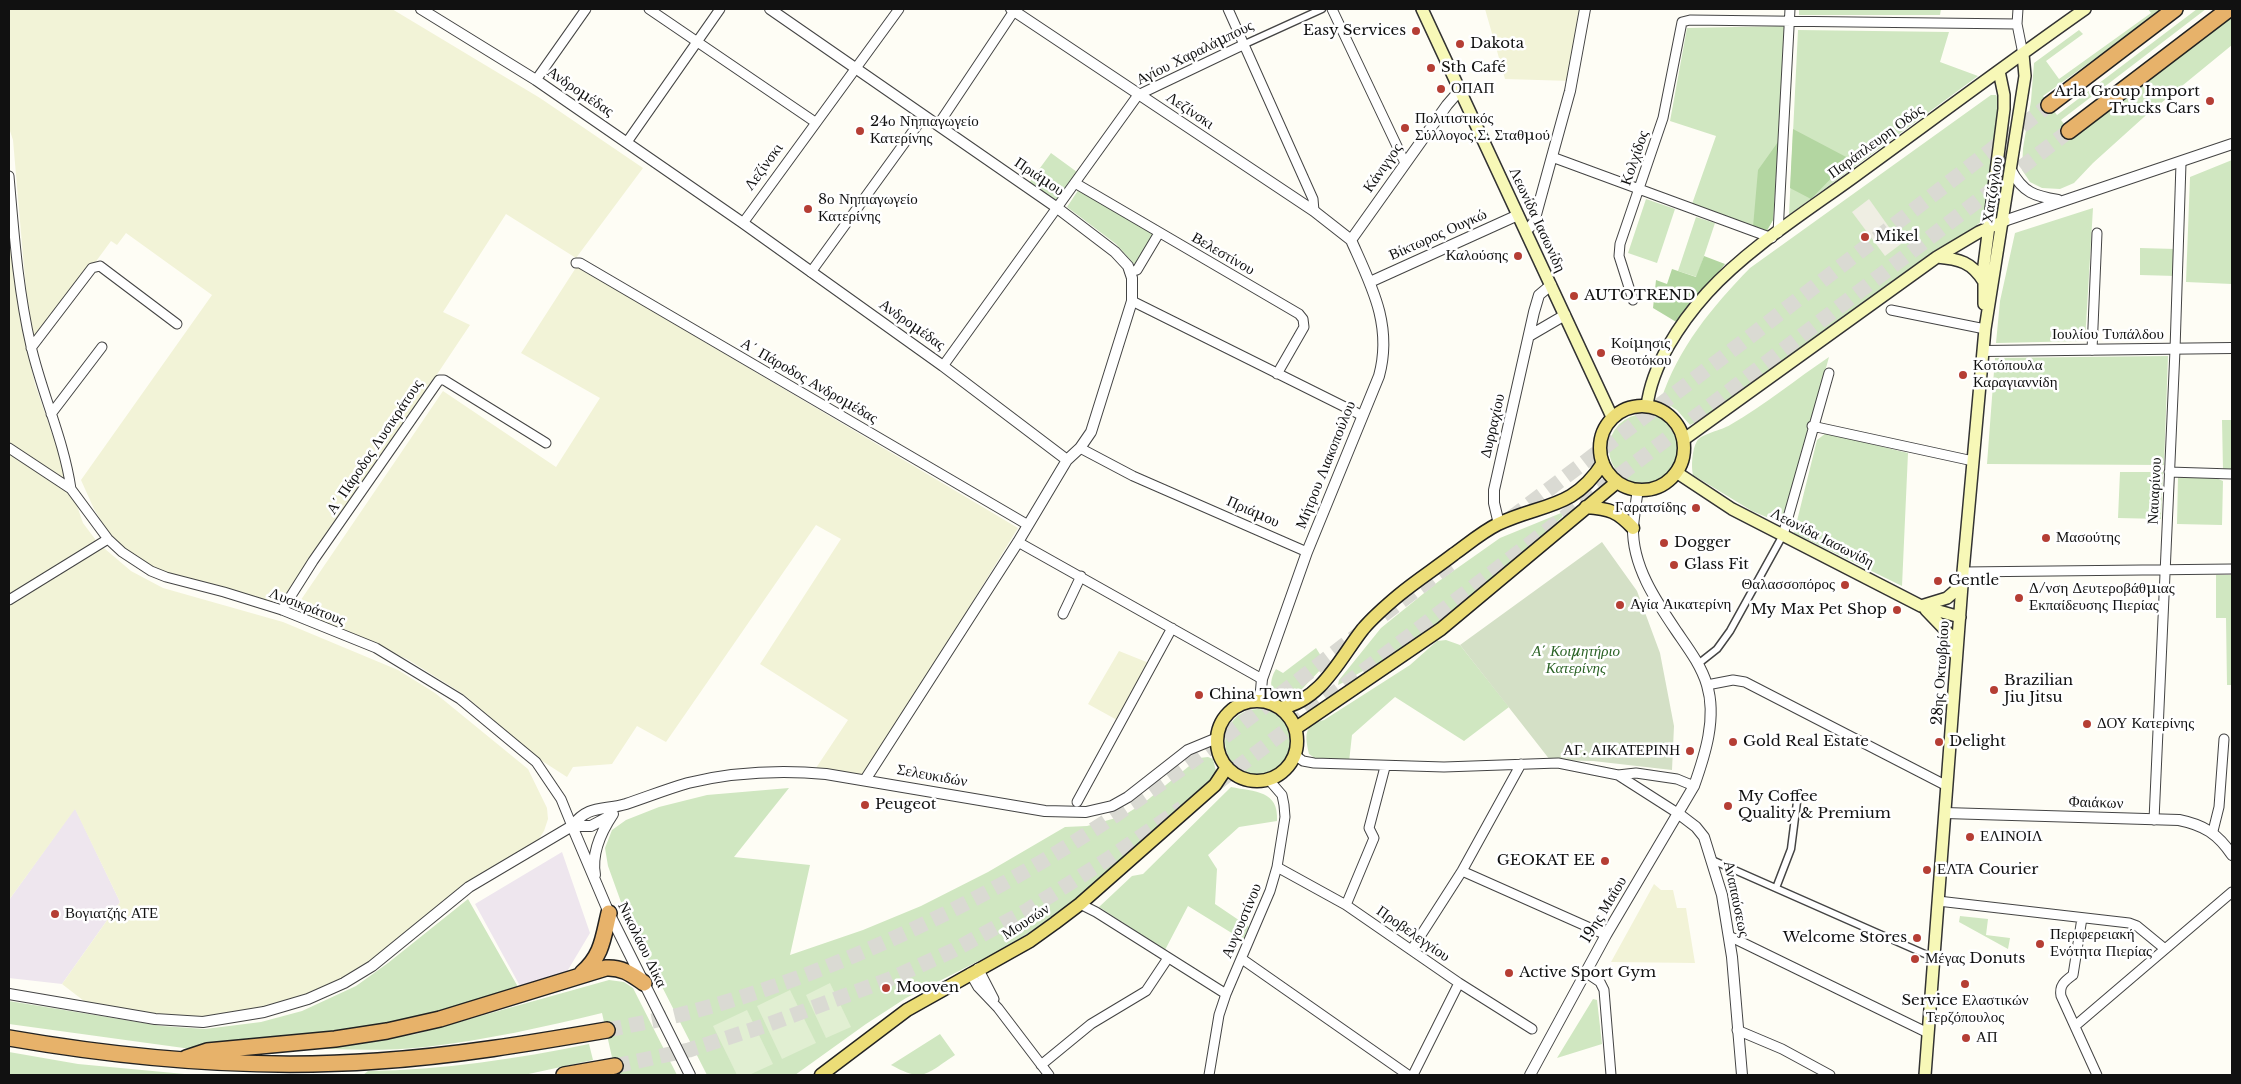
<!DOCTYPE html>
<html>
<head>
<meta charset="utf-8">
<style>
  body { margin:0 }
  #map { position:relative; width:2241px; height:1084px; overflow:hidden; background:#fefdf5; font-family:"Libre Baskerville",serif }
  canvas { display:block }
  .frame { position:absolute; inset:0; border:10px solid #111; pointer-events:none }
</style>
</head>
<body>
<div id="map">
<canvas width="2241" height="1084"></canvas>
<div class="frame"></div>
</div>
<script>
const ctx = document.querySelector('canvas').getContext('2d');
ctx.lineJoin = 'round';
function fillPath(path, color) { ctx.fillStyle = color; ctx.fill(path, 'evenodd'); }
function stroke(path, color, width, dash) { ctx.strokeStyle = color; ctx.lineWidth = width; ctx.lineCap = dash ? 'butt' : 'round'; ctx.setLineDash(dash || []); ctx.stroke(path); }
function label(font, color, halo, rows, align = 'center') {
  ctx.font = font + ' "Libre Baskerville",serif'; ctx.lineWidth = 5; ctx.setLineDash([]); ctx.textBaseline = 'middle'; ctx.strokeStyle = halo; ctx.fillStyle = color; for (const [text, x, y, turn = 0] of rows) {
    ctx.save(); ctx.translate(x, y); ctx.rotate((+turn || 0) * Math.PI / 180); ctx.textAlign = isNaN(turn) ? turn : align; if (halo) ctx.strokeText(text, 0, 0); ctx.fillText(text, 0, 0); ctx.restore();
  }
}
const industrial = new Path2D(`
  M75 808 120 902 62 984 9 978V900Z
  M562 852 590 933 565 975 520 986 475 904Z`);
const farmland = new Path2D(`
  M9 9H392L540 98 643 168 576 258 506 214 443 312 470 325 281 608 166 575 138 562 112 539 94 509 81 480 212 295 126 233 117 245 111 241 35 344 27 302 13 140 9 128Z
  M1485 9H1583L1571 81 1505 79Z
  M9 199 20 315 35 384 83 523 98 543 131 571 163 588 283 622 398 670 435 693 528 769 547 808 548 819 544 831 537 842 525 851 498 863 467 884 364 967 308 995 227 1016H153L84 1001 62 984 120 902 75 809 9 900Z
  M577 266 1018 528 866 775 816 768 848 720 760 664 841 539 816 525 666 742 637 726 612 764 573 767 567 777 539 759 463 694 407 659 292 613 443 391 556 467 600 398 521 353Z
  M1119 651 1149 663 1117 720 1088 704Z
  M1654 884 1661 890H1673L1677 908H1686L1695 963 1611 962Z`);
const green = new Path2D(`
  M1799 9H1941L1940 15H1799Z
  M2148 9H2164L2043 96 2057 115 2197 9H2206L2061 120 2074 137 2232 16V45L2144 117 2093 163 2074 183 2060 189 2042 188 2030 182 2022 170 2023 148 2031 101 2034 63 2079 30 2083 34 2046 61 2059 79 2151 13Z
  M1785 26 1773 220 1766 232 1692 204 1716 136 1670 121 1687 28Z
  M1798 30 1949 32 1940 62 1978 76 1789 215Z
  M1991 95H1996L2002 103 1993 171 1983 220 1966 234 1923 259 1835 326 1718 410 1690 425 1677 410 1661 400C1678 348 1712 307 1750 268Z
  M1051 153 1077 172 1056 201 1029 183Z
  M2232 160V284L2186 282 2190 177Z
  M1079 189 1153 234 1135 265 1116 244 1067 207Z
  M1646 199 1675 209 1657 263 1628 253Z
  M2093 208 2085 341 1996 343 2000 301 2015 233Z
  M1696 217 1715 223 1697 277 1678 271Z
  M2140 248 2176 249V276L2140 275Z
  M2168 356 2164 465 1987 464 1995 358Z
  M1829 357 1783 524 1752 511 1693 475C1691 467 1692 449 1697 441 1701 434 1722 430 1730 425 1765 405 1796 379 1829 357Z
  M1609 449a35 35 0 1 1 70 0a35 35 0 1 1-70 0Z
  M2222 420H2232V470H2223Z
  M1826 433 1908 453 1902 586 1794 533 1817 440Z
  M2120 472H2163L2161 519 2118 518Z
  M2178 477 2216 478 2223 481 2222 525 2177 524Z
  M1561 513 1563 515 1562 517C1505 575 1439 633 1365 670 1356 674 1348 681 1338 685L1339 680 1381 628 1439 581 1500 538Z
  M2216 575H2232V685H2227L2226 618H2216Z
  M1446 640 1460 645 1509 707 1464 741 1395 697 1352 735 1349 762 1316 759 1309 754C1305 736 1303 725 1324 720L1410 665 1437 641Z
  M1316 648 1326 664 1300 691 1297 699 1281 703C1270 693 1268 682 1276 669L1283 673Z
  M1225 742a33 33 0 1 1 66 0a33 33 0 1 1-66 0Z
  M1208 757 1213 759 1216 771 1213 777 1187 800 1159 830 1083 896 1012 944 906 998 866 1024 795 1075H707L626 916 608 866 605 848 612 830 626 820 659 807 707 795 789 788 734 857 810 865 790 955 863 930 921 906 988 872 1065 827 1087 826 1123 816 1145 802 1199 758Z
  M1231 787C1255 792 1279 790 1277 821L1239 827 1208 855 1217 869 1215 904 1249 927 1243 940 1188 906 1165 950 1099 907 1132 876 1143 874Z
  M468 899 522 994 432 1023 191 1049 9 1024V1001L162 1026 205 1029 261 1022 302 1011 356 986 388 963Z
  M1960 916 1988 919 1986 935 2010 938 2008 949 1959 922Z
  M609 980 624 982 633 988 677 1075H616L602 1013C544 1027 486 1040 426 1047 381 1052 335 1049 290 1048L355 1044 416 1034Z
  M1593 999 1597 1000 1602 1044 1557 1058Z
  M940 1034 955 1055C926 1074 924 1083 891 1065Z
  M589 1044 593 1060 524 1075H363L368 1071C443 1070 516 1059 589 1044Z
  M9 1052 78 1064 195 1075H9Z`);
const forest = new Path2D(`
  M1793 129 1850 159 1811 199 1790 188Z
  M1778 142 1773 220 1766 232 1753 227 1758 170Z
  M1704 256 1725 264 1678 323 1653 308 1656 280 1667 284 1672 269 1696 277Z`);
const cemetery = new Path2D(`
  M1602 542 1637 591 1660 653 1674 726 1672 770 1593 761 1550 760 1460 645Z`);
const pitch = new Path2D(`
  M830 983 851 1027 826 1038 806 995Z
  M790 990 816 1043 782 1059 757 1006Z
  M747 1010 773 1064 749 1075H737L713 1026Z`);
const plaza = new Path2D(`
  M1869 199 1901 244 1885 256 1852 212Z`);
const motorwayTunnel = new Path2D(`
  M1511 518 1752 335 2049 105
  M1383 615 1453 562
  M1217 783 2069 131
  M607 1030C631 1025 655 1021 679 1015 793 986 903 938 1006 882 1133 813 1245 720 1359 634
  M615 1066 689 1050 764 1026 890 979 954 950 1026 911 1111 857 1182 808`);
const pedestrian = new Path2D(`
  M1245 44 1322 9
  M1698 664 1717 649 1730 631 1783 535
  M1712 860 1934 958
  M1776 888 1791 849 1798 794`);
const minor = new Path2D(`
  M649 9 815 122
  M1228 9 1313 199 1314 211
  M1332 9 1405 163
  M2018 9 2017 24 2023 54
  M536 80 586 9
  M938 125 1014 11
  M627 142 720 9
  M1552 157 1772 238
  M9 176C14 233 18 290 31 346 42 394 64 440 71 489
  M1075 183 1299 314 1303 319 1304 327 1277 374
  M743 223 899 9
  M1778 233 1790 9
  M576 263H580L1028 525
  M811 272 924 116
  M1130 272 1137 270 1159 233
  M1633 300 1619 256 1620 244 1663 118 1682 22 1690 20 2017 24
  M1132 301 1361 415
  M1891 310 1985 329
  M31 348 92 268 100 266 177 324
  M2092 350 2097 233
  M943 366 1138 95 1245 44
  M51 414 102 347
  M1812 426 1973 461
  M9 448 71 489 108 539 122 552 151 571 166 577 224 592 282 610 376 648 460 699 536 762 561 799 572 826
  M1080 448 1133 476 1307 552
  M2169 472 2232 474
  M1783 535 1829 373
  M1018 542 1262 679
  M1963 572 2232 569
  M9 600 108 539
  M282 610 313 561 439 380H444L546 443
  M1063 614 1081 576
  M1707 685 1733 680 1745 682 1947 786
  M1295 755 1303 761 1314 763 1444 767 1558 763 1618 775 1636 773 1677 779 1694 786
  M1618 775 1679 814
  M1077 802 1172 628
  M2154 820 2175 350 2181 163
  M2213 831 2219 807 2224 739
  M1277 867 1346 905 1459 983 1532 1029
  M1462 871 1606 935
  M1938 901 2129 923 2137 926 2165 949
  M1080 904 1096 912 1226 994
  M1346 905 1374 838 1369 828 1385 767
  M2082 918 2073 975C2065 981 2059 985 2061 996L2097 1075
  M1729 936 1928 1033
  M1412 949 1462 871 1521 764
  M1242 959 1408 1075
  M978 968 994 999
  M1585 972 1600 982 1604 990 1611 1075
  M970 973 978 987 998 1008 1049 1075
  M2075 1026 2232 892
  M1737 1030 1782 1049 1830 1075
  M1041 1065 1091 1024 1146 991 1168 958
  M1209 1075 1219 1015 1226 994 1270 891 1277 867 1285 817 1284 805 1282 795 1269 780
  M1413 1075 1459 983`);
const tertiary = new Path2D(`
  M421 9 536 80 743 223 943 366 1067 460
  M770 9 1056 207 1115 252 1128 266 1132 278V301L1091 432 1080 448 1067 460 1018 542 865 780
  M1011 9 1314 211 1351 240C1371 285 1393 325 1379 376L1307 552 1262 679 1260 701
  M2011 170C2023 193 2035 196 2058 200
  M2004 221 2232 144
  M1525 229 1530 227 1534 222 1570 91 1585 9
  M1351 240 1447 105 1460 90
  M1370 282 1518 215
  M1529 336 1565 315
  M1983 351 2232 348
  M1499 524 1494 503V490L1534 312 1539 295 1551 285
  M1945 813 2179 820C2204 825 2218 834 2232 855
  M1679 814 1696 827 1704 837 1722 895 1732 957 1742 1075
  M572 826 609 913 690 1075
  M572 826H591L610 816
  M595 875C591 853 601 832 613 814
  M9 994 155 1019 203 1022 264 1012 308 999 344 983 372 966 469 887 572 826C589 804 603 811 626 804 647 797 667 789 688 783 734 772 780 770 826 774L1045 811 1086 812 1112 806 1128 797 1188 750 1217 738
  M1530 1075 1606 935 1694 786C1705 755 1717 718 1707 685 1701 665 1688 648 1677 632 1656 601 1632 566 1633 527 1634 515 1636 502 1638 489`);
const secondary = new Path2D(`
  M1422 9 1612 417
  M1937 257C1959 259 1972 262 1984 282
  M1984 304V265L2004 109V95L1999 71
  M1647 406C1652 365 1680 323 1707 293 1747 249 1807 211 1855 176 1932 120 2008 63 2085 9
  M1683 440 1937 257 1979 232 2004 221
  M1676 472 1732 509 1921 606 1960 617
  M1921 606 1947 598 1962 585
  M1926 610 1949 634 1955 654
  M1925 1075 1963 572 1985 329 2025 76 2023 54`);
const primary = new Path2D(`
  M1600 448a42 42 0 1 1 84 0a42 42 0 1 1-84 0Z
  M1586 507C1610 509 1617 511 1633 528
  M1217 741a40 40 0 1 1 80 0a40 40 0 1 1-80 0Z
  M1281 708C1322 700 1340 658 1363 629 1374 616 1387 605 1399 595 1417 580 1436 568 1454 554 1468 544 1482 532 1498 524 1542 503 1573 510 1603 463
  M1296 728 1441 629 1617 482
  M821 1075 907 1010 1030 941 1055 923 1080 904 1215 785 1227 767`);
const motorway = new Path2D(`
  M2049 105 2175 9
  M2069 131 2229 9
  M582 973C602 956 603 938 609 913
  M9 1038C130 1059 255 1070 378 1061 455 1056 531 1043 607 1030
  M186 1058 207 1051 335 1039 387 1031 440 1019 606 968C622 967 631 974 644 983
  M564 1075 615 1066`);
const markers = [
  [1416,31,5,"#b53e34"],
  [1460,44,5,"#b53e34"],
  [1431,68,5,"#b53e34"],
  [1441,89,5,"#b53e34"],
  [2210,101,5,"#b53e34"],
  [1405,128,5,"#b53e34"],
  [860,131,5,"#b53e34"],
  [808,209,5,"#b53e34"],
  [1865,237,5,"#b53e34"],
  [1518,256,5,"#b53e34"],
  [1574,296,5,"#b53e34"],
  [1601,353,5,"#b53e34"],
  [1963,375,5,"#b53e34"],
  [1696,508,5,"#b53e34"],
  [2046,538,5,"#b53e34"],
  [1664,543,5,"#b53e34"],
  [1674,565,5,"#b53e34"],
  [1938,581,5,"#b53e34"],
  [1845,585,5,"#b53e34"],
  [2019,598,5,"#b53e34"],
  [1620,605,5,"#b53e34"],
  [1897,610,5,"#b53e34"],
  [1994,690,5,"#b53e34"],
  [1199,695,5,"#b53e34"],
  [2087,724,5,"#b53e34"],
  [1733,742,5,"#b53e34"],
  [1939,742,5,"#b53e34"],
  [1690,751,5,"#b53e34"],
  [865,805,5,"#b53e34"],
  [1728,806,5,"#b53e34"],
  [1970,837,5,"#b53e34"],
  [1605,861,5,"#b53e34"],
  [1927,870,5,"#b53e34"],
  [55,914,5,"#b53e34"],
  [1917,938,5,"#b53e34"],
  [2040,944,5,"#b53e34"],
  [1915,959,5,"#b53e34"],
  [1509,973,5,"#b53e34"],
  [1965,984,5,"#b53e34"],
  [886,988,5,"#b53e34"],
  [1966,1038,5,"#b53e34"]
];
const poiNames = [
  ["Easy Services",1406,31,"right"],
  ["Dakota",1470,44],
  ["Sth Café",1441,68],
  ["ΟΠΑΠ",1451,89],
  ["Arla Group Import",2200,92,"right"],
  ["Trucks Cars",2200,109,"right"],
  ["Πολιτιστικός",1415,119],
  ["Σύλλογος Σ. Σταθμού",1415,136],
  ["24ο Νηπιαγωγείο",870,122],
  ["Κατερίνης",870,139],
  ["8ο Νηπιαγωγείο",818,200],
  ["Κατερίνης",818,217],
  ["Mikel",1875,237],
  ["Καλούσης",1508,256,"right"],
  ["AUTOTREND",1584,296],
  ["Κοίμησις",1611,344],
  ["Θεοτόκου",1611,361],
  ["Κοτόπουλα",1973,366],
  ["Καραγιαννίδη",1973,383],
  ["Γαρατσίδης",1686,508,"right"],
  ["Μασούτης",2056,538],
  ["Dogger",1674,543],
  ["Glass Fit",1684,565],
  ["Gentle",1948,581],
  ["Θαλασσοπόρος",1835,585,"right"],
  ["Δ/νση Δευτεροβάθμιας",2029,589],
  ["Εκπαίδευσης Πιερίας",2029,606],
  ["Αγία Αικατερίνη",1630,605],
  ["My Max Pet Shop",1887,610,"right"],
  ["Brazilian",2004,681],
  ["Jiu Jitsu",2004,698],
  ["China Town",1209,695],
  ["ΔΟΥ Κατερίνης",2097,724],
  ["Gold Real Estate",1743,742],
  ["Delight",1949,742],
  ["ΑΓ. ΑΙΚΑΤΕΡΙΝΗ",1680,751,"right"],
  ["My Coffee",1738,797],
  ["Quality & Premium",1738,814],
  ["Peugeot",875,805],
  ["ΕΛΙΝΟΙΛ",1980,837],
  ["GEOKAT EE",1595,861,"right"],
  ["ΕΛΤΑ Courier",1937,870],
  ["Βογιατζής ΑΤΕ",65,914],
  ["Περιφερειακή",2050,935],
  ["Ενότητα Πιερίας",2050,952],
  ["Welcome Stores",1907,938,"right"],
  ["Μέγας Donuts",1925,959],
  ["Active Sport Gym",1519,973],
  ["Mooven",896,988],
  ["Service Ελαστικών",1965,1001,"center"],
  ["Τερζόπουλος",1965,1018,"center"],
  ["ΑΠ",1976,1038]
];
const streetNames = [
  ["Αγίου Χαραλάμπους",1195,53,-26],
  ["Ανδρομέδας",580,92,34],
  ["Λεζίνσκι",1190,111,34],
  ["Παράπλευρη Οδός",1876,142,-36],
  ["Κολχίδος",1635,158,-71],
  ["Λεζίνσκι",764,167,-54],
  ["Κάνιγγος",1383,168,-55],
  ["Πριάμου",1039,177,34],
  ["Χατζόγλου",1993,190,-81],
  ["Λεωνίδα Ιασωνίδη",1537,220,65],
  ["Βίκτωρος Ουγκώ",1438,235,-24],
  ["Βελεστίνου",1223,254,30],
  ["Ανδρομέδας",912,325,35],
  ["Ιουλίου Τυπάλδου",2108,335],
  ["Α΄ Πάροδος Ανδρομέδας",809,381,30],
  ["Δυρραχίου",1493,426,-77],
  ["Α΄ Πάροδος Λυσικράτους",375,447,-56],
  ["Μήτρου Λιακοπούλου",1326,465,-68],
  ["Ναυαρίνου",2155,491,-87],
  ["Πριάμου",1253,512,24],
  ["Λεωνίδα Ιασωνίδη",1822,538,27],
  ["Λυσικράτους",307,607,21],
  ["28ης Οκτωβρίου",1941,673,-86],
  ["Σελευκιδών",932,776,10],
  ["Φαιάκων",2096,803,2],
  ["Αναπαύσεως",1736,899,78],
  ["19ης Μαΐου",1604,910,-59],
  ["Αυγουστίνου",1242,921,-67],
  ["Μουσών",1026,922,-33],
  ["Προβελεγγίου",1413,934,35],
  ["Νικολάου Δίκα",642,945,64]
];
const parkNames = [
  ["Α΄ Κοιμητήριο",1576,652],
  ["Κατερίνης",1576,669]
];
fillPath(industrial, '#eee6ee');
fillPath(farmland, '#f2f3d7');
fillPath(green, '#d0e7c1');
fillPath(forest, '#b3d6a1');
fillPath(cemetery, '#d4e0c6');
fillPath(pitch, '#e1efd2');
fillPath(plaza, '#efeee3');
stroke(motorwayTunnel, '#dadad3', 15, [15, 8]);
stroke(pedestrian, '#444', 9);
stroke(minor, '#444', 11);
stroke(tertiary, '#444', 12);
stroke(secondary, '#333', 14);
stroke(primary, '#222', 15);
stroke(motorway, '#222', 18);
stroke(pedestrian, '#fff', 6);
stroke(minor, '#fff', 9);
stroke(tertiary, '#fff', 10);
stroke(secondary, '#f7f8b7', 11);
stroke(primary, '#ecdd77', 12);
stroke(motorway, '#e7b26a', 15);
for (const [x, y, r, color] of markers) { const dot = new Path2D(); dot.arc(x, y, r, 0, 2 * Math.PI); ctx.fillStyle = color; ctx.fill(dot); stroke(dot, '#fff', 2); }
label('15px', '#111', '#fff', poiNames, 'left');
label('15px', '#111', '#fff', streetNames);
label('italic 15px', '#2b6326', '#fff', parkNames);
</script>
</body>
</html>
